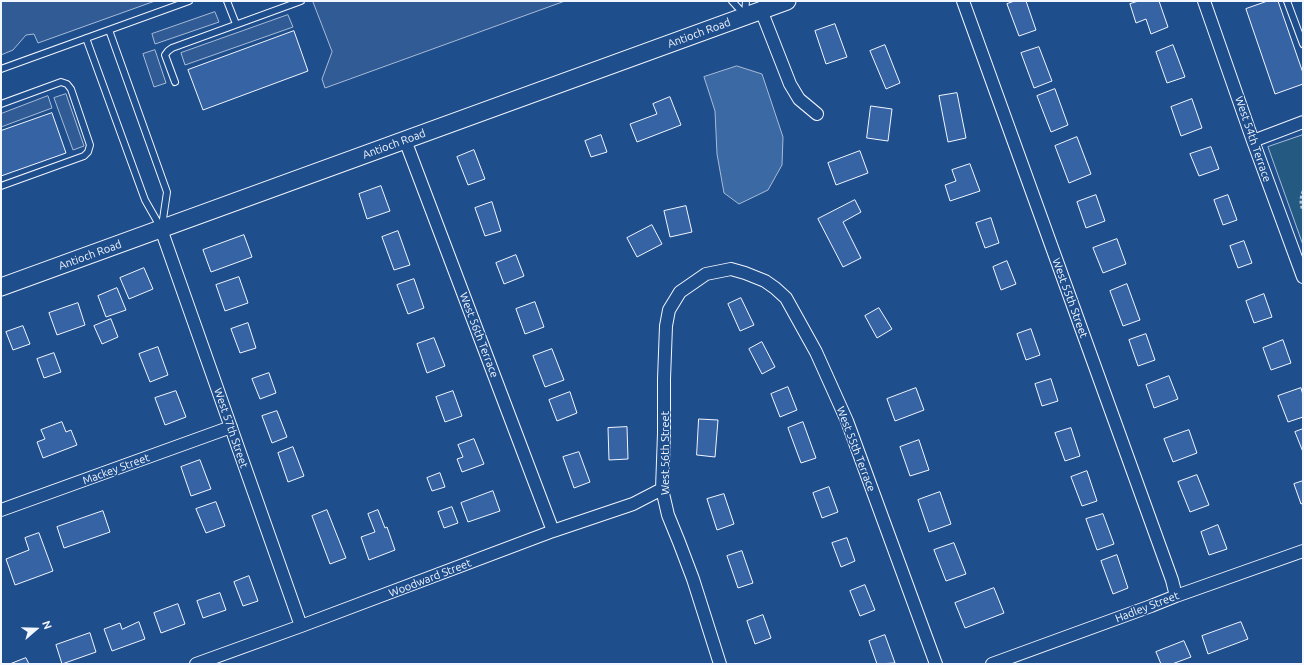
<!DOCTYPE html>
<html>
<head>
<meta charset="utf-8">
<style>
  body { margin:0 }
  #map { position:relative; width:1304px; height:665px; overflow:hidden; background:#1f4e8c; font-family:Ubuntu,sans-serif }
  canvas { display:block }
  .frame { position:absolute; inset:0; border:2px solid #f2f6ff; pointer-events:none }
  .north { position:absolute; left:16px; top:609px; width:40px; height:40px; -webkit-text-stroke:3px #1f4e8c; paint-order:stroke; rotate:70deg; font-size:11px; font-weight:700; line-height:16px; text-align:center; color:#f2f6ff }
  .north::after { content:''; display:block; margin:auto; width:14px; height:18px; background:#f2f6ff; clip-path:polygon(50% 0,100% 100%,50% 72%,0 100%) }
</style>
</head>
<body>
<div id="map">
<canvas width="1304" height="665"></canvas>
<div class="frame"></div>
<div class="north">N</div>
</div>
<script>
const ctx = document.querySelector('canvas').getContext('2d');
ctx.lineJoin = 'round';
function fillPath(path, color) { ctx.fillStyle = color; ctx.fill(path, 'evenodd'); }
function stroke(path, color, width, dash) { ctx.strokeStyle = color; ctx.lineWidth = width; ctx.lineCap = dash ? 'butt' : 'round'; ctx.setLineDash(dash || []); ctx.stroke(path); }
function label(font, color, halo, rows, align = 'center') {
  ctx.font = font + ' Ubuntu,sans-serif'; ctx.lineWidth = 3; ctx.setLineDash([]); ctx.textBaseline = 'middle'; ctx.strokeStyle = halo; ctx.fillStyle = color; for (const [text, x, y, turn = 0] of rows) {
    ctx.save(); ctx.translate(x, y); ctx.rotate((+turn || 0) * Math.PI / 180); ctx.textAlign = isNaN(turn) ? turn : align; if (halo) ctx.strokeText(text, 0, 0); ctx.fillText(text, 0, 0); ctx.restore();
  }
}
const green = new Path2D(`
  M1303 135V245L1268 147Z`);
const parking = new Path2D(`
  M1 1H155L38 43 34 34 26 35 13 50 1 55Z
  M313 1H565L325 88 322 79 332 52Z
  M215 12 219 22 155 44 152 34Z
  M288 15 293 27 185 65 181 53Z
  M155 50 166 83 154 87 143 54Z
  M66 94 84 146 73 150 54 98Z
  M48 96 52 108 1 127V114Z`);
const water = new Path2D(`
  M737 66 762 74 783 137 782 165 768 190 739 204 724 193 717 154 715 111 704 77Z`);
const building = new Path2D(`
  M1015 1H1026L1036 30 1019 36 1007 4Z
  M1139 1H1159L1168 27 1151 34 1146 19 1136 23 1130 4Z
  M1268 1H1278L1303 73V84L1275 94 1246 9Z
  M835 24 847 57 826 64 815 31Z
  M294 31 308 71 203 110 188 70Z
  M885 45 900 83 886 89 870 51Z
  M1173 45 1185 77 1167 83 1156 52Z
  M1039 47 1052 81 1034 88 1021 53Z
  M1055 89 1068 125 1051 132 1037 96Z
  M957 93 966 138 948 142 939 96Z
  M670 97 681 125 637 142 630 124 657 114 653 104Z
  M1192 99 1202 128 1181 136 1171 107Z
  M871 106 892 109 888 141 867 138Z
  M52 113 66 153 1 176V131Z
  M601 135 607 152 591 157 585 141Z
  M1077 137 1091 174 1069 183 1055 146Z
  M1211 147 1219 169 1199 176 1190 154Z
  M474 150 485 179 468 185 457 157Z
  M860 151 868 173 836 185 828 163Z
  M970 164 980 191 950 201 945 185 956 181 952 170Z
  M381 186 390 211 367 219 359 194Z
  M1096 195 1105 221 1086 228 1077 202Z
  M1228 195 1237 220 1223 225 1214 200Z
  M855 200 861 212 843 222 861 258 843 267 818 219Z
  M492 202 501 231 485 236 475 208Z
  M686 206 692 232 670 237 664 211Z
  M991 218 999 243 985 248 976 223Z
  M652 225 662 244 637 257 627 238Z
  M398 231 410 265 394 270 382 237Z
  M244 235 252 257 211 272 203 250Z
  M1117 239 1126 264 1103 273 1093 248Z
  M1244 241 1252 263 1238 268 1230 246Z
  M516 255 524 276 504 284 496 263Z
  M1007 261 1016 284 1001 290 993 267Z
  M144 268 153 289 129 299 120 278Z
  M239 277 248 303 225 311 216 285Z
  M414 279 424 308 408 314 397 285Z
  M1127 284 1140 320 1123 326 1110 291Z
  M117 288 126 310 106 317 98 296Z
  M1264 294 1272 317 1254 323 1246 301Z
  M741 298 754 325 740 331 728 304Z
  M535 302 544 327 525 334 516 309Z
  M78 303 85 325 57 335 49 313Z
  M879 308 892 329 877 338 865 316Z
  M111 319 118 337 102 344 94 326Z
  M248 323 256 348 240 353 231 329Z
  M23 326 30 344 13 350 6 332Z
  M1031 329 1040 355 1026 360 1017 334Z
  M1146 334 1155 360 1138 366 1129 340Z
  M434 338 445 366 427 373 417 344Z
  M1283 340 1291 363 1271 370 1263 348Z
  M762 342 775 367 762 374 749 349Z
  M158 347 168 375 150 382 139 354Z
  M552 349 564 380 545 387 533 356Z
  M54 353 61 372 44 378 37 359Z
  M269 373 276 393 260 399 252 379Z
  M1169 376 1178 399 1154 408 1146 385Z
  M1051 379 1058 401 1042 406 1035 384Z
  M788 387 797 410 780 417 771 394Z
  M916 388 924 410 895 421 887 399Z
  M1301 388 1303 395V417L1288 422 1278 396Z
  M176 391 186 417 165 425 155 398Z
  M453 391 462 416 445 422 436 397Z
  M570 392 577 413 557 421 549 400Z
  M277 411 287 437 272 443 262 416Z
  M699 419 718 420 715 457 697 455Z
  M62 422 66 432 71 430 77 445 43 458 37 442 45 439 41 430Z
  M803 422 816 458 801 463 788 428Z
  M627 427 628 459 609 460 608 428Z
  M1071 428 1080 456 1065 461 1055 433Z
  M1303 429V452L1295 432Z
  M1189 430 1197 453 1173 462 1164 439Z
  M474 439 484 464 462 472 457 459 463 457 458 445Z
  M919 440 929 470 910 476 900 447Z
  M293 447 304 476 288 482 278 453Z
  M579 452 590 482 574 488 563 457Z
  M200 460 211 489 191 496 181 467Z
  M1087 471 1097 501 1082 506 1071 477Z
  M440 473 445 487 432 491 427 478Z
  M1197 475 1209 505 1190 512 1178 482Z
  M1303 481V503L1301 504 1294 484Z
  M829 487 838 512 822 518 813 493Z
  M493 491 500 511 468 522 461 503Z
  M940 492 951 524 929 532 918 500Z
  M724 494 734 524 717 530 707 499Z
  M216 502 225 526 206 533 196 509Z
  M452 507 458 523 444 528 438 512Z
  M327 510 346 558 330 564 312 516Z
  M378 510 385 528 387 527 395 550 369 560 361 537 375 532 368 514Z
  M103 511 110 532 64 548 57 527Z
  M1103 514 1114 544 1097 550 1086 519Z
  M1218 525 1227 549 1209 555 1201 532Z
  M39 533 53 571 15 585 6 559 29 550 25 538Z
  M847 538 855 561 841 567 832 543Z
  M954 543 966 574 946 581 934 550Z
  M742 551 753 583 738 588 727 556Z
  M1117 555 1128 588 1113 594 1101 561Z
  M249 576 258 601 243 606 234 582Z
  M865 585 875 610 860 616 850 591Z
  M994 588 1004 613 965 628 955 603Z
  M220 593 226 610 203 618 197 601Z
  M178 604 185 624 161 633 154 613Z
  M763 615 771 638 755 644 747 621Z
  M139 622 145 639 112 651 104 629 120 623 122 629Z
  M1241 622 1248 639 1208 654 1202 636Z
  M90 633 96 652 62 664 56 645Z
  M885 635 895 663 877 664 869 641Z
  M1184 641 1191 657 1172 664H1161L1156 652Z
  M26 658 29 664H10Z`);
const path = new Path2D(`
  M1303 191C1300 198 1300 204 1303 211`);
const service = new Path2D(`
  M227 1 236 24
  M732 1 744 14
  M1287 1 1303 44
  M745 14 746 1
  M109 30 167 192 162 226
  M86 38 145 200 161 228
  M1 69 189 1
  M175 82 165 55 168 51 172 48 301 1
  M1 104 61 82 67 84 71 89 90 145 88 152 84 156 1 186`);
const minor = new Path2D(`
  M963 1 1172 580 1176 596
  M1204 1 1253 141 1303 277
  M761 10 790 84 799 99 817 114
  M405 140 553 531
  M1253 141 1303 122
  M161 229 301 626
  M1 510 231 427
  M196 664 301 626 553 531 633 504 662 489
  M720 664 693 579 679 542 668 515 662 489 664 433V379L666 326 669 310 680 292 706 274 731 269 745 273 765 281 775 288 786 298 816 352 847 421 936 664
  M992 664 1151 606 1176 596 1303 551`);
const secondary = new Path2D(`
  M1 287 787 1`);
const streetNames = [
  ["Antioch Road",699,33,-20],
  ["West 54th Terrace",1253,139,71],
  ["Antioch Road",394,144,-20],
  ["Antioch Road",90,255,-20],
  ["West 55th Street",1070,298,70],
  ["West 56th Terrace",479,335,69],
  ["West 57th Street",231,428,71],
  ["West 55th Terrace",856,449,69],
  ["West 56th Street",665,453,-90],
  ["Mackey Street",116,469,-20],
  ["Woodward Street",430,578,-21],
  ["Hadley Street",1147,607,-21]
];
fillPath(green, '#245a82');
stroke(green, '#a8bbd7', 1);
fillPath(parking, '#305b95');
stroke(parking, '#a8bbd7', 1);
fillPath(water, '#3b69a3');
stroke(water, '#a8bbd7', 1);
fillPath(building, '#3563a3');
stroke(building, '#f2f6ff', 1);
stroke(service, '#f2f6ff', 8);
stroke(minor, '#f2f6ff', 14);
stroke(secondary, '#f2f6ff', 19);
stroke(path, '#b3c4dc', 2.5, [3, 2]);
stroke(service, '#1f4e8c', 6);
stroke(minor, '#1f4e8c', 12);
stroke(secondary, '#1f4e8c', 17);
label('11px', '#f2f6ff', '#1f4e8c', streetNames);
</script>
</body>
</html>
